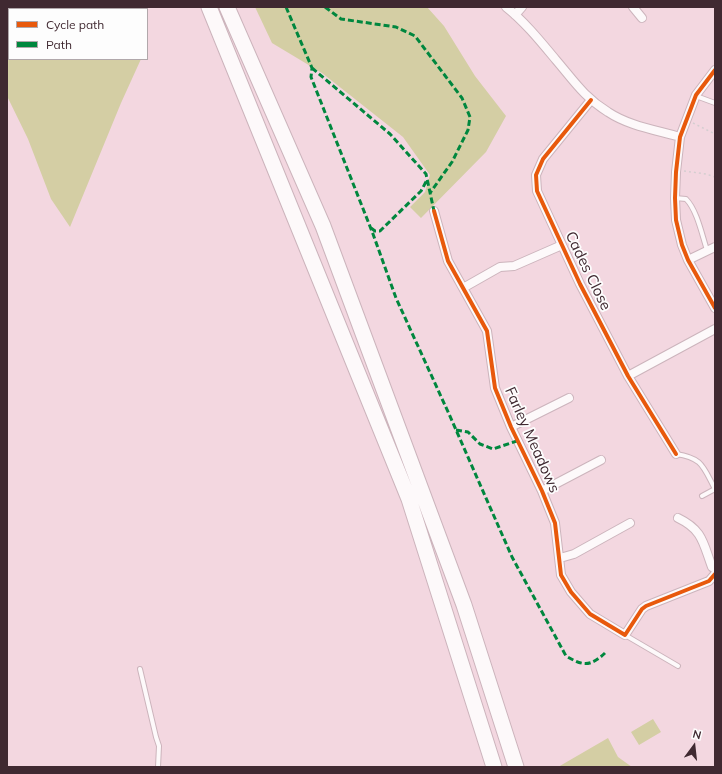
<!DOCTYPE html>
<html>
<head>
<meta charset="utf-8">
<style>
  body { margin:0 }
  #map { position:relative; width:722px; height:774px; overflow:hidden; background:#f3d7e0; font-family:Mulish,sans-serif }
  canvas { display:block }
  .frame { position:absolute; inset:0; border:8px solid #402931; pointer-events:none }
  .legend { position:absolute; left:8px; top:8px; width:140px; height:52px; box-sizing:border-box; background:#fdfdfd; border:1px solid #b1a8ab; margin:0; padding:5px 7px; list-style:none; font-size:12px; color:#402931 }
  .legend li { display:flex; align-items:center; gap:8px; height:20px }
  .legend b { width:20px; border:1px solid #b1a8ab }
  .north { position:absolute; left:674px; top:726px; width:40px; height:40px; -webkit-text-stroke:3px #fdfdfd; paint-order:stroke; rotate:15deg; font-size:11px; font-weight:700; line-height:16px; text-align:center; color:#402931 }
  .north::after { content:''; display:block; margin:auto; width:14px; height:18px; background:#402931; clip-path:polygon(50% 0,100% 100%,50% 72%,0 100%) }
</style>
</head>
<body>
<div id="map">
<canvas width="722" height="774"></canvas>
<div class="frame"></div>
<ul class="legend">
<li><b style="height:5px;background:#e8590c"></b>Cycle path</li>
<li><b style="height:5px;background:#00873e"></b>Path</li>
</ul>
<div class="north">N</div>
</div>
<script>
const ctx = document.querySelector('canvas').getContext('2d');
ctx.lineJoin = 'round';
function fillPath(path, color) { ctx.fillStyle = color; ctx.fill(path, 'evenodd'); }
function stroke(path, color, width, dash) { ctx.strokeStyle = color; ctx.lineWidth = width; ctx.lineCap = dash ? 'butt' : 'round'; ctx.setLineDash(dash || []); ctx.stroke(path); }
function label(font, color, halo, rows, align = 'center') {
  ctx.font = font + ' Mulish,sans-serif'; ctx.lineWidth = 3.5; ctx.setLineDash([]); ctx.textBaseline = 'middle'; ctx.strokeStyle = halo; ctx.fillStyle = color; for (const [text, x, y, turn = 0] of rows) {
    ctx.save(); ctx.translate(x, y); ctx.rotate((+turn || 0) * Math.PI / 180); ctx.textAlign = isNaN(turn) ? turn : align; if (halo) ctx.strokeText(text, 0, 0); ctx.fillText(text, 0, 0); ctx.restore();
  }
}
const green = new Path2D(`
  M25 7H147V9H24Z
  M255 7H427L444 26 475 76 506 116 486 152 421 218 410 207 425 192 430 175 403 137 322 73 272 43Z
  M9 49V59H141L121 103 70 227 51 199 28 139 7 96V53Z
  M653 719 661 732 639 745 631 732Z
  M608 738 618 757 632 767H558Z`);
const path = new Path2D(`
  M693 123 715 134
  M684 171 706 174 715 177`);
const lane = new Path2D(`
  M696 96 715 103
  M675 198 686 199C697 210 702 235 707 250
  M676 454C703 458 703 467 715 489
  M702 496 715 489
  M625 635 678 666
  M140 669 156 737 159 746 158 767`);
const street = new Path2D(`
  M506 7C525 22 541 42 556 60 574 81 584 97 608 112 629 126 656 130 680 137
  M633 7 642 18
  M515 15 522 7
  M715 70 696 95 680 137 676 172 675 198 676 220 682 245 688 260 715 308
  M591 100 543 159 536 175 537 191 580 284 628 376 676 454
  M434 211 448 261 487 331 495 388 511 427 542 491 555 523 561 575 571 592 590 614 625 635 642 609 646 606 709 581 715 574
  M688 260 715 247
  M463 288 500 267 514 266 562 245
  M628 376 715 329
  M511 427 569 398
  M542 491 601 460
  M678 518C703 530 703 543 712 567L715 569
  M560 558 574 554 630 523`);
const highway = new Path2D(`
  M209 7 409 499 494 767
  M227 7 323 226 464 605 516 767`);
const quiet = new Path2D(`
  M286 7 312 68 311 77 373 234 396 298 449 414 512 557 566 656C583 666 590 667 605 653
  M325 7 341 19 396 27 415 36 462 98 470 117 468 130 452 162 430 193
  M312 68 390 134 426 174 434 211
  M371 228 375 231H380L421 191 427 180
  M456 430 468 432 480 444 493 449 517 441`);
const cycleway = new Path2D(`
  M715 70 696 95 680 137 676 172 675 198 676 220 682 245 688 260 715 308
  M591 100 543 159 536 175 537 191 580 284 628 376 676 454
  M434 211 448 261 487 331 495 388 511 427 542 491 555 523 561 575 571 592 590 614 625 635 642 609 646 606 709 581 715 574`);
const streetNames = [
  ["Cades Close",588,271,64],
  ["Farley Meadows",532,440,66]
];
fillPath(green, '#d4cea4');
stroke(lane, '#ccb4bc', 6);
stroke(street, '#ccb4bc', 10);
stroke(highway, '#ccb4bc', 17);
stroke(path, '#d5ced0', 1.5, [2, 3]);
stroke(lane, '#fdf9fa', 4);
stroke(street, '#fdf9fa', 8);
stroke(highway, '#fdf9fa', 15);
stroke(quiet, '#00873e', 3, [6, 3]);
stroke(cycleway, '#e8590c', 4);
label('15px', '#402931', '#fdfdfd', streetNames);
</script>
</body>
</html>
